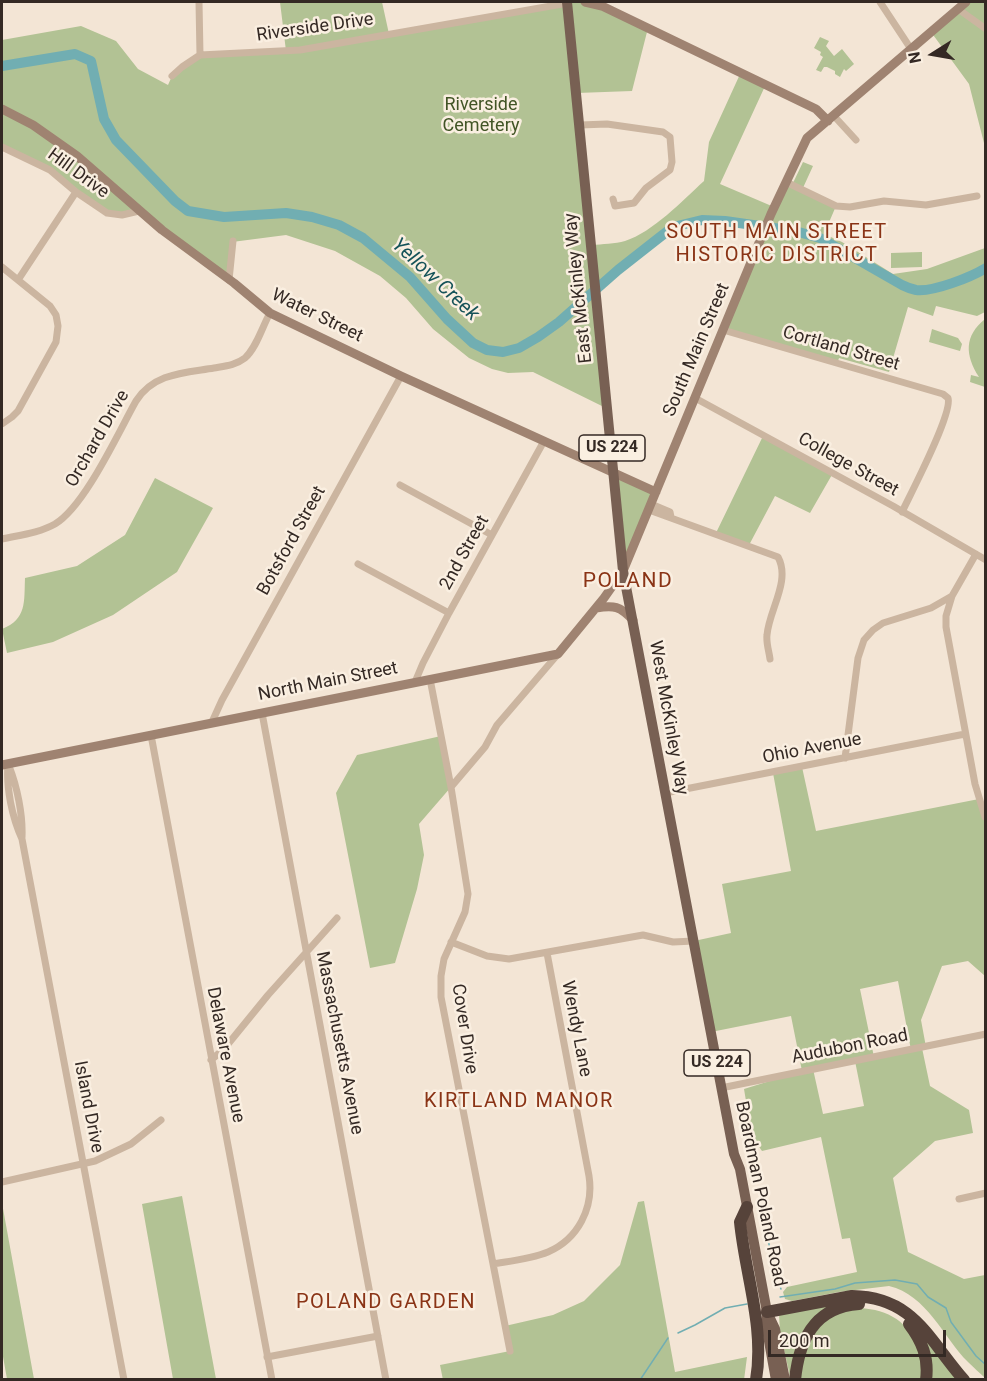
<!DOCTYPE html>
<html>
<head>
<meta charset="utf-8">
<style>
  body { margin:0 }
  #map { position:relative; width:987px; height:1381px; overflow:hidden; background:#f3e5d5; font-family:Roboto,sans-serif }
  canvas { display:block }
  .frame { position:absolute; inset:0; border:3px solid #342924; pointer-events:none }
  .north { position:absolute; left:903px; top:24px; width:60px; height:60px; -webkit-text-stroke:4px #faefe1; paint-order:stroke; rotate:259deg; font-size:16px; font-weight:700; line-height:24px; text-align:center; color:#342924 }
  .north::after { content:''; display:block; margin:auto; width:21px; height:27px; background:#342924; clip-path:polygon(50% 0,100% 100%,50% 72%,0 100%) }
  .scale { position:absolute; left:768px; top:1330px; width:178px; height:27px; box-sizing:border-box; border:3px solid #342924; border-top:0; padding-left:8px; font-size:18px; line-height:21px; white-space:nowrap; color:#342924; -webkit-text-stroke:4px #faefe1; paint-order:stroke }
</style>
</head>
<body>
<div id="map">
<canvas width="987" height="1381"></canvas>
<div class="frame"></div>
<div class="north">N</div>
<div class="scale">200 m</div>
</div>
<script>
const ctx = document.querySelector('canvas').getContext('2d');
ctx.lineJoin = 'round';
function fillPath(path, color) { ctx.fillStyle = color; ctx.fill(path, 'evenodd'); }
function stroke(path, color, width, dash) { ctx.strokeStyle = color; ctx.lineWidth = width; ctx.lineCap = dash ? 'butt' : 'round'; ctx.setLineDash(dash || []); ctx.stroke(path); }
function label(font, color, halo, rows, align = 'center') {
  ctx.font = font + ' Roboto,sans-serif'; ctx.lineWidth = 5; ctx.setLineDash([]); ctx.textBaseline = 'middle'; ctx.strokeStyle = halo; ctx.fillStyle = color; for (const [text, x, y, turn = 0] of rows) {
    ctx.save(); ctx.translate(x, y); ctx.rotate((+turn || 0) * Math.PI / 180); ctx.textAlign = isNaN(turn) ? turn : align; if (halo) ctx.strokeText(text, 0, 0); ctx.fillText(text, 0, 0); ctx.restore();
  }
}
const green = new Path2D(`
  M280 2H382L389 34 575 2H585L648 28 632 91 577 93 592 245C602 244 615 244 625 241 653 232 682 201 704 181L709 142 741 72 766 84 720 184 774 207 786 182 792 185 803 162 813 166 802 190 836 206 824 234 842 242 893 274 927 269 985 248V312L977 316 936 306 933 316 908 307 889 372 839 358 837 364 723 330 766 227C745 224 722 218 701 220 661 225 625 264 596 289L608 409 533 372 508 373 492 369 469 358 433 329 406 298 380 276 335 251 286 235 232 242 229 280 139 211 111 214 56 175 2 147V40L81 26 116 41 138 69 168 85 172 76 200 55 286 51Z
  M966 2H985V147L969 84 931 32Z
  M820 37 829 41 826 46 834 56 842 49 854 64 846 71 844 69 840 77 835 74V71L827 67H824L821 72 816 70 823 57 820 55 821 52 814 48Z
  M922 252V267L891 268V253Z
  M985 319V387L970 382 971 375 979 377C965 355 964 336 985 319Z
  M932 329 958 338 962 344 960 351 929 342Z
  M763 436 833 473 810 513 775 496 748 547 715 535Z
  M614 473 656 492 623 571Z
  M155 478 213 508 177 572 113 615 53 642 7 653 2 629C27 619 24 602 25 578L77 566 125 535Z
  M441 736 451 787 419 824 424 855 417 889 395 963 370 968 336 793 357 755Z
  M802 767 816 831 979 799 986 820 985 976 968 961 942 966 921 1020 926 1047 922 1048 930 1086 969 1110 973 1133 935 1141 893 1178 908 1252 964 1279 985 1275V1378C980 1373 974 1368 968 1362 943 1337 927 1295 889 1286L839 1292 792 1301 785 1299 783 1292 787 1287 857 1272 850 1238 842 1239 821 1137 762 1151 752 1137 744 1089 802 1071 791 1016 711 1032 694 941 731 933 722 884 791 871 773 773ZM898 981 911 1050 874 1057 860 989ZM855 1061 864 1106 823 1114 813 1069Z
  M182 1196 216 1379H173L142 1204Z
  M644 1201 675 1372 747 1357 744 1380H443L440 1365 510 1351 505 1326 553 1315 584 1301 620 1265 638 1202Z
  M2 1203 34 1379H7L2 1351Z
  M840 1301 830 1308 790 1376 780 1332 779 1314Z
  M851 1308C881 1307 906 1317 917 1346 919 1351 921 1355 922 1360 922 1366 921 1373 921 1379L799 1380 806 1343 829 1316Z
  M923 1333 959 1379H928Z`);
const stream = new Path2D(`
  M766 1230 775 1273 781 1289
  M780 1297 835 1289 855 1283 895 1280 917 1284 928 1297 946 1308 951 1322 976 1356 986 1365
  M678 1333 695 1325 725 1308 747 1304
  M640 1380 668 1338`);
const river = new Path2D(`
  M2 66 75 54 91 61 104 119 116 140 175 201 188 211 224 217 286 213 312 217 339 225 363 238 410 277 447 319 473 343 487 350 503 352 519 348 538 337 559 322 618 270 660 237 673 227 702 220 725 221 795 231 820 238 902 285C906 287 911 289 916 290 934 292 971 277 986 268`);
const street = new Path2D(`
  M199 2 200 55
  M880 2 911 49
  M958 9 986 29
  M172 76 182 67 200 55 300 50 568 3
  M834 116 856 140
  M580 125 607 124 663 132 670 137 672 162 670 170 646 188 634 203 615 206 613 199
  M2 147 50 170 76 192 107 213 122 215 139 211
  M786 182 836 206 850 207 884 201 926 205 977 196
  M2 267 50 306 56 315 58 326 56 342 18 411 12 417 2 424
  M18 280 76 192
  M229 280 233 241
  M723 330 943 394 948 398C953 413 911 493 902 512
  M695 398 893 506 986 560
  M400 485 492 535
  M651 504 670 512 671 517
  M649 510 778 557C791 581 769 610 767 635 766 643 769 651 770 659
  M2 539C20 535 39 533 55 524 85 506 118 433 136 401 154 373 184 373 214 368 225 366 236 365 245 358 257 347 262 327 270 313
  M358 564 449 613
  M952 596 946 616V627L975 784 985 817
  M430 679 451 787 468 894 465 912 444 959 441 976V997L510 1351
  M415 682 423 663 449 613 544 441
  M262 713 386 1380
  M212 722 222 700 401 376
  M151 735 272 1380
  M845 758 858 658 864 640 873 630 883 623 931 608 952 596 976 554
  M8 764C6 788 12 817 22 839L124 1380
  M9 766C17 786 23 815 22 837
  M451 787 485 747 497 725 558 654
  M665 793 965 734
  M451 942 487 956 509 959 643 935 673 942 694 941
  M211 1060 224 1049 268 995 337 918
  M721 1088 986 1034
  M2 1182 95 1161 131 1144 161 1120
  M959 1199 986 1193
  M493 1264C511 1261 531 1259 548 1252 578 1239 594 1208 589 1176L547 953
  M267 1357 378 1336`);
const secondary = new Path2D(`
  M585 2 602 6 816 109 828 121
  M2 109 33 125 77 156 162 230 234 283 270 313 401 376 656 492
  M596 608C614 605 620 606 633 620
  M2 765 558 654 604 598 623 571 771 214 807 138 966 2`);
const primary = new Path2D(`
  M567 2 623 571 734 1154 740 1169 767 1312 775 1329 785 1380
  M767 1315V1330L776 1380`);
const highway = new Path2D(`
  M747 1207 740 1222C745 1274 765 1327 756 1380
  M767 1312 852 1296C914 1297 928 1339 964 1380
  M909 1324C922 1341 929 1358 926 1380
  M795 1380C799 1340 814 1307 859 1304`);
const shields = [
  [612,448,66],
  [717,1063,66]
];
const shieldNames = [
  ["US 224",612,448],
  ["US 224",717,1063]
];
const streetNames = [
  ["Riverside Drive",315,28,-8],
  ["Hill Drive",78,174,36],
  ["East McKinley Way",579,288,-96],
  ["Water Street",317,316,26],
  ["Cortland Street",841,349,16],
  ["South Main Street",697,350,-67],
  ["Orchard Drive",98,439,-60],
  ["College Street",848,465,29],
  ["Botsford Street",292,541,-61],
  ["2nd Street",465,553,-61],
  ["North Main Street",328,682,-11],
  ["West McKinley Way",668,718,80],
  ["Ohio Avenue",812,749,-11],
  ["Cover Drive",464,1029,81],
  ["Wendy Lane",576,1029,79],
  ["Massachusetts Avenue",339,1043,79],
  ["Audubon Road",850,1047,-11],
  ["Delaware Avenue",225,1055,79],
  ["Island Drive",88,1107,79],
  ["Boardman Poland Road",760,1194,78]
];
const parkNames = [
  ["Riverside",481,105],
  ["Cemetery",481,126]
];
const neighbourhoodNames = [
  ["SOUTH MAIN STREET",777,233],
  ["HISTORIC DISTRICT",777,256],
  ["KIRTLAND MANOR",519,1102],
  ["POLAND GARDEN",386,1303]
];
const waterNames = [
  ["Yellow Creek",435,280,43]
];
const quarterNames = [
  ["POLAND",628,582]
];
fillPath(green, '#b2c294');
stroke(stream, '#71aeb2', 1.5);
stroke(river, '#71aeb2', 10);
stroke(street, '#cbb5a0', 7);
stroke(secondary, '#9f8371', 9);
stroke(primary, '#786053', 10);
stroke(highway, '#56433a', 12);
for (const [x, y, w] of shields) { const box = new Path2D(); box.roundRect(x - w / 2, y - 13, w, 26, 4.5); ctx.fillStyle = '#faefe1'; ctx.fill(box); stroke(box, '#342924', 1.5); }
label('bold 16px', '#342924', null, shieldNames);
label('18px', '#342924', '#faefe1', streetNames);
label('18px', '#425526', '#faefe1', parkNames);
ctx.letterSpacing = '1.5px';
label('20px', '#8a3416', '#faefe1', neighbourhoodNames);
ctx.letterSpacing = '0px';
label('italic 20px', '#165359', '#faefe1', waterNames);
ctx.letterSpacing = '1.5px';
label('21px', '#8a3416', '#faefe1', quarterNames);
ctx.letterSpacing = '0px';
</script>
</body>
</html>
